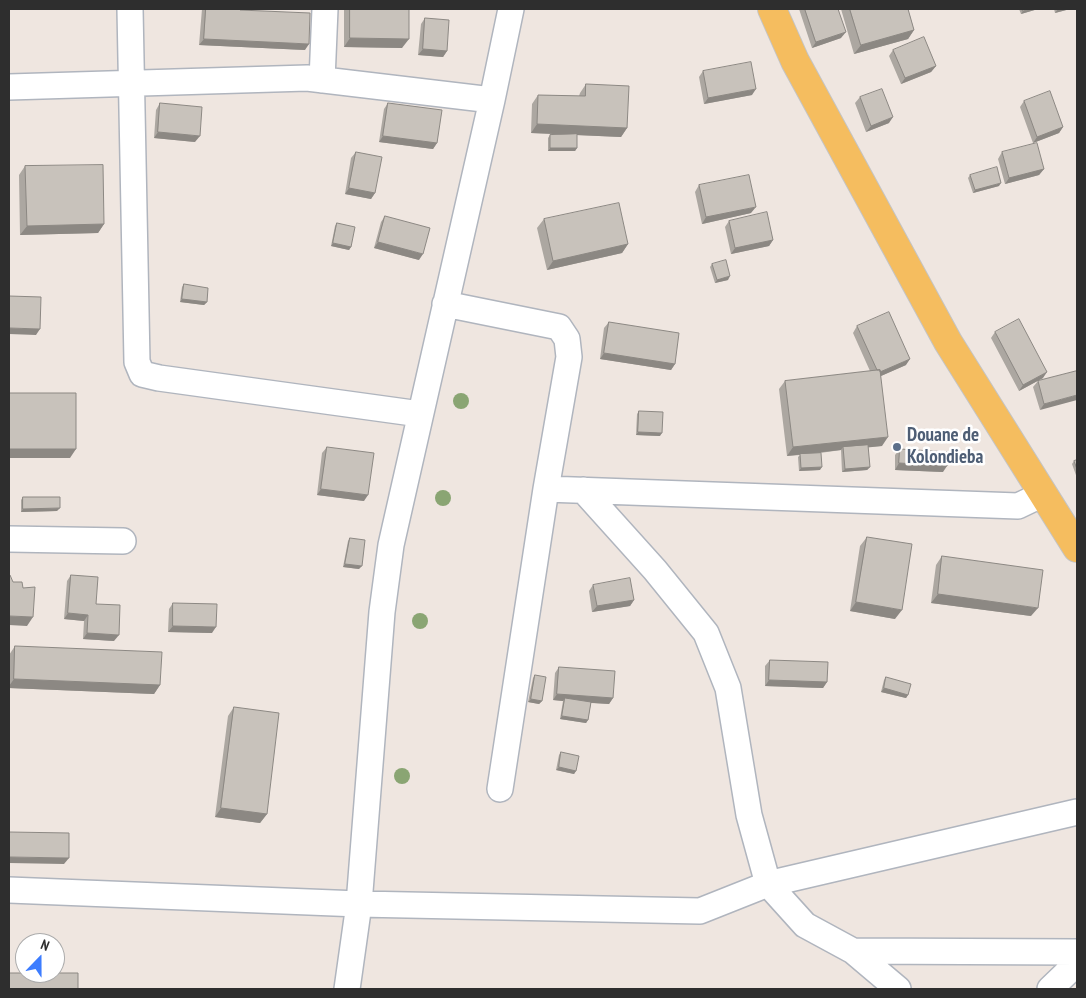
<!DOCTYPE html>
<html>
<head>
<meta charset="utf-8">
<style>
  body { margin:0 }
  #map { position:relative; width:1086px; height:998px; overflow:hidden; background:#efe6e0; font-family:"PT Sans Narrow",sans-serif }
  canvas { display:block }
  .frame { position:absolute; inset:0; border:10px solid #2e2e2e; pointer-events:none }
  .north { position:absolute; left:15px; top:933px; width:50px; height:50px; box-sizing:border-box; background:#fff; border:1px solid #ababab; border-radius:50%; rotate:22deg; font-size:14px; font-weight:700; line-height:20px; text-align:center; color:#2e2e2e }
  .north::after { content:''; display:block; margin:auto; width:18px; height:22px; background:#3d7dff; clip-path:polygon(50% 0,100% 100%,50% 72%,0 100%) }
</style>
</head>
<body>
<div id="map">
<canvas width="1086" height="998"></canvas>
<div class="frame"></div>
<div class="north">N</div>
</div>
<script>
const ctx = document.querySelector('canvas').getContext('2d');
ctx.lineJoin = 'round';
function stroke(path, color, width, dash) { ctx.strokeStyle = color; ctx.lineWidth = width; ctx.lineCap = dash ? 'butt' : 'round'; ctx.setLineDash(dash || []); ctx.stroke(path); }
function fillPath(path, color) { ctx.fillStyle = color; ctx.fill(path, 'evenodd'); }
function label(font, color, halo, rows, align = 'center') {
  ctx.font = font + ' "PT Sans Narrow",sans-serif'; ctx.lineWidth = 5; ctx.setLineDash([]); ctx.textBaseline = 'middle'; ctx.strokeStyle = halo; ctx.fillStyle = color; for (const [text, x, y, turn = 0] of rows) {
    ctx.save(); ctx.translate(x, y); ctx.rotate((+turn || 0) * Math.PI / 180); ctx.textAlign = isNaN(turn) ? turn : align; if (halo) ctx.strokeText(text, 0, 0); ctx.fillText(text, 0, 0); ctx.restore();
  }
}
const street = new Path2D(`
  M130 9 137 362 142 374 159 378 420 414
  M322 80 325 9
  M9 87 307 78 492 100
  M445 304 559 327 567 339 569 357 546 489 500 789
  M546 489 1018 506 1043 494
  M583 490 655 570 706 633 728 688 749 815 768 884 805 925 853 951 898 989
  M9 539 123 541
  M9 890 359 904 700 911 768 884 1077 812
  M853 951 1077 952
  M347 989 359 904 382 612 391 545 492 100 511 9
  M1050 989 1077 963`);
const primary = new Path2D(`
  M772 9 795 61 948 342 1077 548`);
const trees = [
  [461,401],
  [443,498],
  [420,621],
  [402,776]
];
const wall = new Path2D(`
  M202 9H240V10L305 50 199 45Z
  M344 9H409L402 48 344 47Z
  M799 9H838L841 38 812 48Z
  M841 9H908L914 30 908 39 854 54Z
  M1019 9H1038L1021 14Z
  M1054 9H1070L1055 13Z
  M425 18 447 51 443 57 418 55 421 24Z
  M893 50 936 66 931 72 901 84 889 56Z
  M703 71 752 95 704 104 699 77Z
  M586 84 627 128 621 137 577 135V148L575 151H548V138L550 135 560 134 531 133 532 104 538 95 579 96 580 93Z
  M860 97 889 123 866 132 855 103Z
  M1024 101 1063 127 1059 133 1033 143 1020 107Z
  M160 103 195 142 154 138 156 110Z
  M388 103 437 143 433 149 379 142 384 109Z
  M356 152 375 193 371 199 345 194 351 158Z
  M1002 152 1044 169 1039 175 1005 184 998 159Z
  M25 166 104 224 98 233 20 235 19 175Z
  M970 175 999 186 973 193 968 178Z
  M699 185 751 213 702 224 695 192Z
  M385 216 419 260 374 248 381 222Z
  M544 219 628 244 622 253 547 270 537 228Z
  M729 221 773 240 769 246 731 254 725 227Z
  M337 223 351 247 349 250 331 246 335 226Z
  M712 264 728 280 715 283 710 267Z
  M184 284 207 302 204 305 180 302 182 287Z
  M609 322 675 364 671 370 600 359 604 328Z
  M857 326 906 365 881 376 882 446 868 447 870 467 867 470 842 472 841 450 820 453V470L799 471 798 457 800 455 787 456 779 389 785 381 870 371 853 333Z
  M995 332 1043 378 1019 391 991 338Z
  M1077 371 1040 410 1033 387 1038 381Z
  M639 411 660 436 636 435 637 414Z
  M327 447 364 501 317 495 322 453Z
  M900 449 943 472 895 470V455Z
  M1077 460V478L1072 464 1074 461Z
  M23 497 57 511 21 512V500Z
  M867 537 895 619 850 611 860 546Z
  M350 538 359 569 343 567 348 541Z
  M942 556 1031 616 931 603 936 565Z
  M71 575 96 604 114 641 83 639 84 621 64 619 67 581Z
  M593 585 634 600 630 606 592 612 589 591Z
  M173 603 212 633 168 632 169 609Z
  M15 646 160 685 154 694 9 688V655Z
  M770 660 827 682 823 688 765 686V666Z
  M559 667 613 698 609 704 591 703 588 720 586 723 560 719 563 701 553 700 555 673Z
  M535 675 542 701 539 704 528 702 533 678Z
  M886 677 908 695 906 698 881 692 884 680Z
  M234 707 267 814 260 823 215 817 228 716Z
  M561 752 576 771 574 774 556 770 559 755Z`);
const shadedWall = new Path2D(`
  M1031 9H1038L1021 14 1023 11Z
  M1058 9H1070L1055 13Z
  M914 30 908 39 854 54 861 45Z
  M846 32 841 38 812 48 816 42Z
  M350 38 409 39 402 48 344 47Z
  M204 39 309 44 305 50 199 45Z
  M423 49 447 51 443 57 418 55Z
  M936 66 931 72 901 84 905 78Z
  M756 89 752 95 704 104 708 98Z
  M893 117 889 123 866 132 871 126Z
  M537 124 627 128 621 137 531 133Z
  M1063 127 1059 133 1033 143 1037 137Z
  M158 132 200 136 195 142 154 138Z
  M383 136 437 143 433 149 379 142Z
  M550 148H577L575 151H548Z
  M1044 169 1039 175 1005 184 1009 178Z
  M1001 183 999 186 973 193 975 190Z
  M349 188 375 193 371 199 345 194Z
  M756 207 751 213 702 224 706 217Z
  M104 224 98 233 20 235 27 226Z
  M773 240 769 246 731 254 735 248Z
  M378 242 423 254 419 260 374 248Z
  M333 243 351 247 349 250 331 246Z
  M628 244 622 253 547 270 553 261Z
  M730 276 728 280 715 283 717 280Z
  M182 299 207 302 204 305 180 302Z
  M9 328 40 329 36 335 9 334Z
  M604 353 675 364 671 370 600 359Z
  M910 359 906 365 874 379 878 373Z
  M1047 372 1043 378 1019 391 1023 385Z
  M1077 395V400L1040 410 1044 404Z
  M638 432 662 433 660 436 636 435Z
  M888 437 882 446 843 450V447L841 450 787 456 793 447Z
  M9 449H76L70 458H9Z
  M899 463 947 466 943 472 895 470Z
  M822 467 820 470 799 471 801 468Z
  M870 467 867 470 842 472 845 469Z
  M321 489 368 495 364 501 317 495Z
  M60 508 57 511 21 512 23 509Z
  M345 564 362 566 359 569 343 567Z
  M938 594 1038 608 1031 616 931 603Z
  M634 600 630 606 592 612 597 606Z
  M856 602 902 610 895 619 850 611Z
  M68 613 88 615 84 621 64 619Z
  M9 616 33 617 27 626 9 625Z
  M173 626 216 627 212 633 168 632Z
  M87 633 119 635 114 641 83 639Z
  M14 679 160 685 154 694 9 688V686Z
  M769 680 827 682 823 688 765 686Z
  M884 688 908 695 906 698 881 692Z
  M557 694 613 698 609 704 565 701V698L563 701 553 700Z
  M531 699 542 701 539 704 528 702Z
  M562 716 588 720 586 723 560 719Z
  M559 767 576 771 574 774 556 770Z
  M221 808 267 814 260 823 215 817Z
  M9 857 69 858 64 864 9 863Z`);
const building = new Path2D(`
  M206 9H240V10L310 13 309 44 204 39Z
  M350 9H409V39L350 38Z
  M805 9H838L846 32 816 42Z
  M850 9H908L914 30 861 45Z
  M1022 9H1031L1023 11Z
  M425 18 449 20 447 51 423 49Z
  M924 37 936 66 905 78 893 50Z
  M751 62 756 89 708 98 703 71Z
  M586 84 629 86 627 128 537 124 538 95 585 96Z
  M882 89 893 117 871 126 860 97Z
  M1050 91 1063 127 1037 137 1024 101Z
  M160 103 202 107 200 136 158 132Z
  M388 103 442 110 437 143 383 136Z
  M577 134V148H550V135Z
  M1037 143 1044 169 1009 178 1002 152Z
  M356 152 382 157 375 193 349 188Z
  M103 165 104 224 27 226 25 166Z
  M997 167 1001 183 975 190 970 175Z
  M749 175 756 207 706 217 699 185Z
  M619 203 628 244 553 261 544 219Z
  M767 212 773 240 735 248 729 221Z
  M385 216 430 228 423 254 378 242Z
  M337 223 355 227 351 247 333 243Z
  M726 260 730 276 717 280 712 264Z
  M184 284 208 288 207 302 182 299Z
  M9 296 41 297 40 329 9 328Z
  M889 312 910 359 880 372V370H877L857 326Z
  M1019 319 1047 372 1023 385 995 332Z
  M609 322 679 333 675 364 604 353Z
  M880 370 888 437 793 447 785 381Z
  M1077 371V395L1044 404 1038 381Z
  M9 393H76V449H9Z
  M639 411 663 412 662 433 638 432Z
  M868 445 870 467 845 469 843 447Z
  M327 447 374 453 368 495 321 489Z
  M900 449 948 452 947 466 899 463Z
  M821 453 822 467 801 468 800 454Z
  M1077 460V469L1074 461Z
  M23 497H60V508L23 509Z
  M867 537 912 544 902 610 856 602Z
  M350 538 365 540 362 566 345 564Z
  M942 556 1043 570 1038 608 938 594Z
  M9 574 10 575 13 582H22L23 588 35 587 33 617 9 616Z
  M71 575 98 577 96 604 120 605 119 635 87 633 88 615 68 613Z
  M630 578 634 600 597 606 593 585Z
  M173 603 217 604 216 627 173 626Z
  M15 646 162 652 160 685 14 679Z
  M770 660 828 662 827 682 769 680Z
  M559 667 615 671 613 698 557 694Z
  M535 675 546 677 542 701 531 699Z
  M886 677 911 684 908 695 884 688Z
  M565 698 591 702 588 720 562 716Z
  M234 707 279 713 267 814 221 808Z
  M561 752 579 756 576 771 559 767Z
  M9 832 69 833V858L9 857Z
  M9 973H78V989H9Z`);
const markers = [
  [897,447,5,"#5c6f8a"]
];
const serviceNames = [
  ["Douane de",907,436],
  ["Kolondieba",907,458]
];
stroke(street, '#b0b5be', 28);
stroke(primary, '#c4c4c4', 30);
stroke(street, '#fff', 25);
stroke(primary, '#f5bd5f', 28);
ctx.fillStyle = '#8aa573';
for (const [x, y] of trees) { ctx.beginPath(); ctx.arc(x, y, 8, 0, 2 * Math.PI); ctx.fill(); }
fillPath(wall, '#aca7a1');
fillPath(shadedWall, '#8c8883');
fillPath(building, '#c8c2bb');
stroke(building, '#8c8883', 1);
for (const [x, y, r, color] of markers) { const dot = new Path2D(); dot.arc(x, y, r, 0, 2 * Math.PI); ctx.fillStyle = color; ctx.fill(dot); stroke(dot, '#fff', 2); }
label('bold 19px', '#4e5e75', '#fff', serviceNames, 'left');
</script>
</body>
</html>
